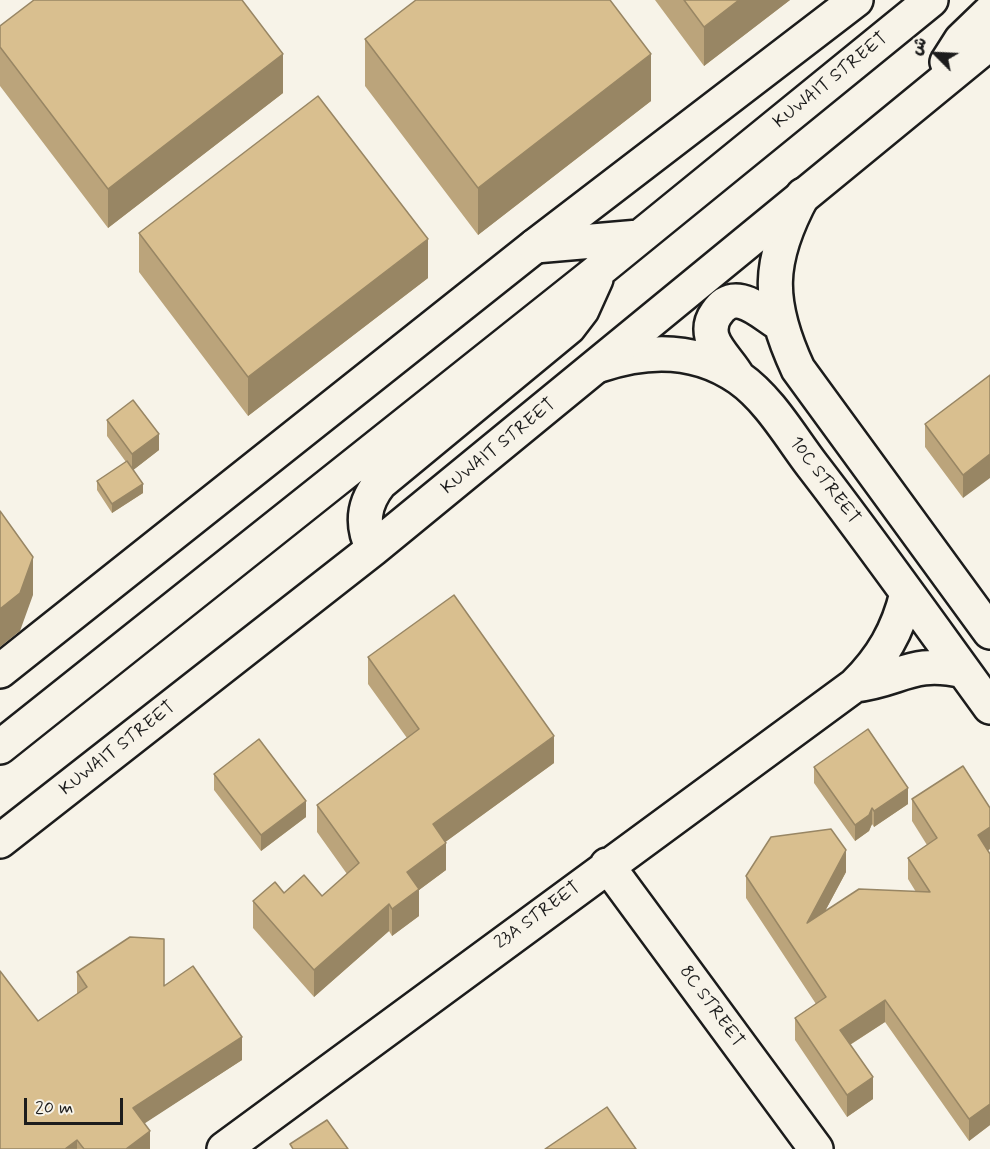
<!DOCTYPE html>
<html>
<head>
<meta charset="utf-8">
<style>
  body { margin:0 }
  #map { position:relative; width:990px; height:1149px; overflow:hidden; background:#f7f3e8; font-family:Mynerve,"Playpen Sans Arabic",sans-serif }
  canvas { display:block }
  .north { position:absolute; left:906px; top:24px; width:60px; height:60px; -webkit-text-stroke:4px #f7f3e8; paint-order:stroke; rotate:294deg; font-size:16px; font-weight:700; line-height:24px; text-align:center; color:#1c1c1c }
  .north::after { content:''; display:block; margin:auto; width:21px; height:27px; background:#1c1c1c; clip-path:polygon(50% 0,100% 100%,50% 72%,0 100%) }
  .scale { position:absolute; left:24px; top:1098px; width:99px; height:27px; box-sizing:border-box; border:3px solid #1c1c1c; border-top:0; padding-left:8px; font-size:18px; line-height:21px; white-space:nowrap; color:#1c1c1c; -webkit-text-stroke:4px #f7f3e8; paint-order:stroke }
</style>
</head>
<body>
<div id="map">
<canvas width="990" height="1149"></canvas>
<div class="north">ش</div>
<div class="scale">20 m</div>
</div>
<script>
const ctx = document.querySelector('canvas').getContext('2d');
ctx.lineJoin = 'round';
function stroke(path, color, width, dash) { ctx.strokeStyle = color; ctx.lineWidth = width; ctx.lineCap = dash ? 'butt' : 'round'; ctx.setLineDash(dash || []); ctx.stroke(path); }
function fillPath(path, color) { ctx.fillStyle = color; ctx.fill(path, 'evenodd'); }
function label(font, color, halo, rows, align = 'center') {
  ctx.font = font + ' Mynerve,sans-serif'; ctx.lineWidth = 4.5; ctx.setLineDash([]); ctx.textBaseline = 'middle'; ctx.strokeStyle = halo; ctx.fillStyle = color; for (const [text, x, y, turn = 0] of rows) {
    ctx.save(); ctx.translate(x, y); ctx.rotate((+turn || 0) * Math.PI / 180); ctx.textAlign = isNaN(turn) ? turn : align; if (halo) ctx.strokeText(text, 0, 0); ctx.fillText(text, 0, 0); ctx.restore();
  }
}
const minor = new Path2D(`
  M803 195C767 261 767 302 798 369L990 632
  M600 365C647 349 696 348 739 378 769 399 790 436 812 465 873 544 931 626 990 707
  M738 377C731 364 716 351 712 337 710 329 711 321 716 314 735 285 760 312 780 324
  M0 671 535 246 856 0
  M855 685C900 680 912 659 963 671
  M607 865 816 1149
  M224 1149 855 685C882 658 898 631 907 593`);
const major = new Path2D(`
  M947 62 961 40 990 12
  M535 246 639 237
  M373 549C361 525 363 504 380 483L569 327 582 310 596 279
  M0 747 598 271 931 0
  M0 841 373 549 990 43`);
const wall = new Path2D(`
  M655 0H790L704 66Z
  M0 26 283 93 108 228 0 86Z
  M365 39 651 101 478 235 365 86Z
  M139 233 428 278 248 416 139 272Z
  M990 375 963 498 925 447V424Z
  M107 420 159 450 133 470 143 493 112 513 97 490V481L126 462 107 436Z
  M368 657 554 763 445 842 446 870 419 890V916L392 936 389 931 314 997 253 928V901L284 893 322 896 347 874 317 832V805L407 738 368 684Z
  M814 767 908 804 874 827 872 824 869 831 855 841 814 783Z
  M214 774 306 817 261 851 214 790Z
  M912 799 990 808V849L988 850 990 854V1125L969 1141 885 1022 850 1045 873 1099 847 1117 795 1040V1018L816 1004 746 898V876L846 872 825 911 916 892 908 879V858L927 845 912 821Z
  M77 972 164 986 242 1060 144 1123 150 1149H0L38 1021 77 994Z`);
const shadedWall = new Path2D(`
  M739 0H790L704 66V27Z
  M283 54V93L108 228V189Z
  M651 54V101L478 235V188Z
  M428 239V278L248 416V377Z
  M159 434V450L132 471V454Z
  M990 454V478L963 498V475Z
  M143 484V493L112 513V504Z
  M33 557V595L20 631 0 647V609Z
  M554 736V763L433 851V824Z
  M908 788V804L874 827V811Z
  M306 801V817L261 851V835Z
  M872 808V824L869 831 855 841V825Z
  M990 827V849L978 857V835Z
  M446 843V870L419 890V916L392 936V909L407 872Z
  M846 850V872L807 945V923Z
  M389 904V931L314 997V970Z
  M885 1000V1022L840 1051V1030Z
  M242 1037V1060L133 1131V1108Z
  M873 1077V1099L847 1117V1095Z
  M990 1104V1125L969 1141V1119Z
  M150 1131V1149H126Z
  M77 1140V1149H65Z`);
const building = new Path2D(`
  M34 0H242L283 54 108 189 0 47V26Z
  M416 0H610L651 54 478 188 365 39Z
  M684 0H739L704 27Z
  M318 96 428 239 248 377 139 233Z
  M990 375V454L963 475 925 424Z
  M133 400 159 434 132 454 107 420Z
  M127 461 143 484 112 504 97 481Z
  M0 511 33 557 20 593 0 609Z
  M454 595 554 736 433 824 446 843 407 872 419 889 392 909 389 904 314 970 253 901 275 882 284 893 304 875 322 896 359 863 317 805 419 729 368 657Z
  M868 729 908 788 874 811 872 808 869 815 855 825 814 767Z
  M259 739 306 801 261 835 214 774Z
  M963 766 990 808V827L978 835 990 854V1104L969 1119 885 1000 840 1030 873 1077 847 1095 795 1018 826 997 746 876 771 837 831 829 846 850 807 923 859 889 930 892 908 858 937 838 912 799Z
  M130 937 164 939V986L193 966 242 1037 133 1108 150 1131 126 1149H84L77 1140 65 1149H0V971L38 1021 87 987 77 972Z
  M607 1107 636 1149H545Z
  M327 1120 348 1149H293L290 1144Z`);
const streetNames = [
  ["KUWAIT STREET",831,81,-39],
  ["KUWAIT STREET",499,447,-39],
  ["10C STREET",824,481,53],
  ["KUWAIT STREET",118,749,-38],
  ["23A STREET",538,916,-36],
  ["8C STREET",711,1007,54]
];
stroke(minor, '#1c1c1c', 38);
stroke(major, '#1c1c1c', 38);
stroke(minor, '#f7f3e8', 33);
stroke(major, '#f7f3e8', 33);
fillPath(wall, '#bba47b');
fillPath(shadedWall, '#988664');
fillPath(building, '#d9bf8f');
stroke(building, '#988664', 1.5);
label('18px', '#1c1c1c', '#f7f3e8', streetNames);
</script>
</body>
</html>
